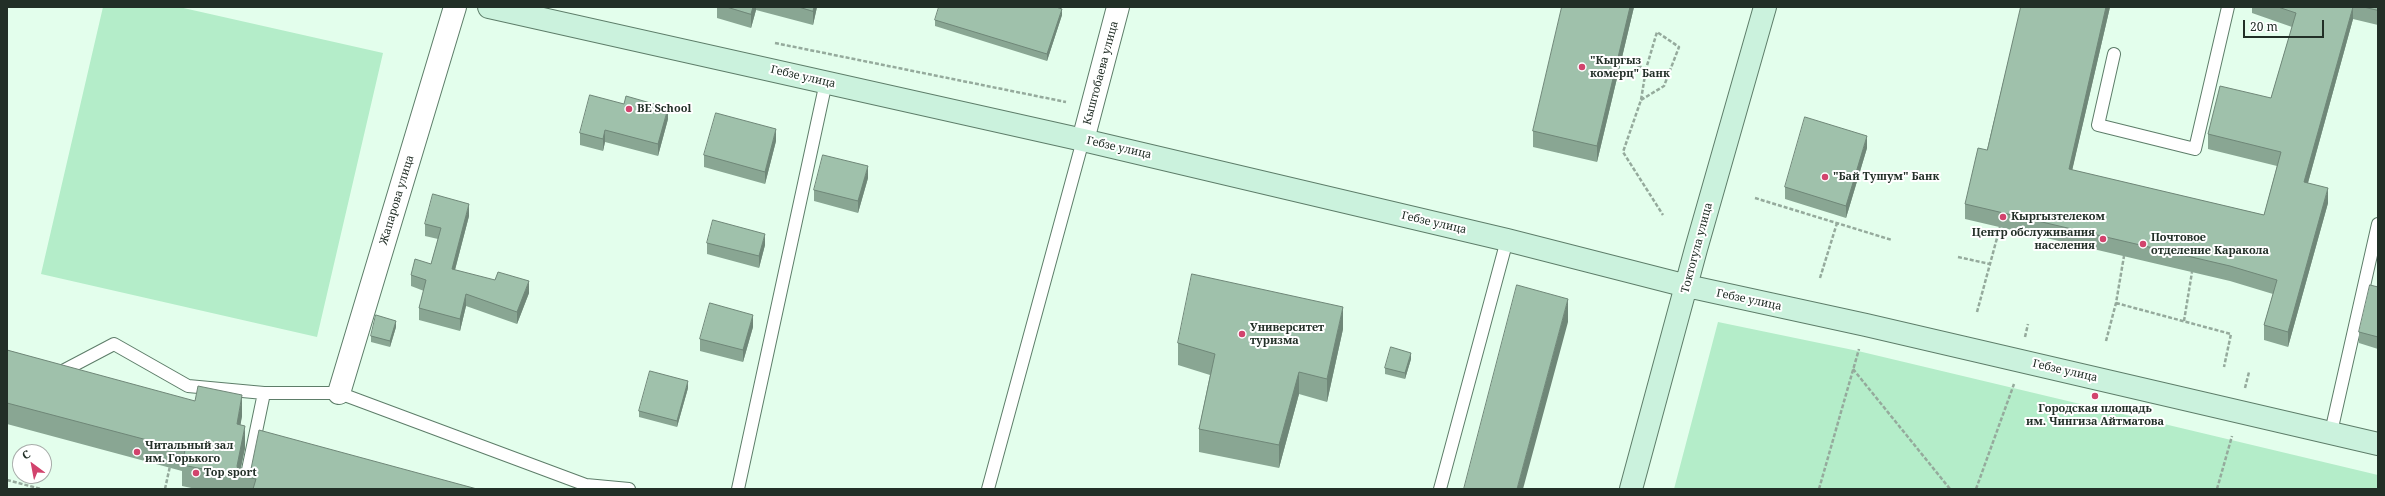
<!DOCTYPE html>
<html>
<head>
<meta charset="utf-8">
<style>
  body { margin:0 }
  #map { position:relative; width:2385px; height:496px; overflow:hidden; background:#e3feec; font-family:"Noto Serif",serif }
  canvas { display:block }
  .frame { position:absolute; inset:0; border:8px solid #222f27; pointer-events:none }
  .north { position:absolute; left:12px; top:444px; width:40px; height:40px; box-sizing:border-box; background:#fff; border:1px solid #a7aca9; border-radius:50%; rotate:328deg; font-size:11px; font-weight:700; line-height:16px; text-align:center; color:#222f27 }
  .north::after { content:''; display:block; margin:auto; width:14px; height:18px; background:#d2436d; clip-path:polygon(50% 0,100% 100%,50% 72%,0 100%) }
  .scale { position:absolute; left:2243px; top:20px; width:81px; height:18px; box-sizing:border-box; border:2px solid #222f27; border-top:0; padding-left:5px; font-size:12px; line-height:14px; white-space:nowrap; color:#222f27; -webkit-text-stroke:3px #fff; paint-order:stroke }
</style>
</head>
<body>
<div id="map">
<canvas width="2385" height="496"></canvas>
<div class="frame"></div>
<div class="north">С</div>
<div class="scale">20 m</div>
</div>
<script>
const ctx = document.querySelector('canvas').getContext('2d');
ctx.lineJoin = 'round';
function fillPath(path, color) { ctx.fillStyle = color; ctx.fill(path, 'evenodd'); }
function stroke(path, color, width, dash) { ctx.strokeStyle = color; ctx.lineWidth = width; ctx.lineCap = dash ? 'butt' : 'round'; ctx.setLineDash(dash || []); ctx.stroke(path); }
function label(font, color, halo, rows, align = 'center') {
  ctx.font = font + ' "Noto Serif",serif'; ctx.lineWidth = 4; ctx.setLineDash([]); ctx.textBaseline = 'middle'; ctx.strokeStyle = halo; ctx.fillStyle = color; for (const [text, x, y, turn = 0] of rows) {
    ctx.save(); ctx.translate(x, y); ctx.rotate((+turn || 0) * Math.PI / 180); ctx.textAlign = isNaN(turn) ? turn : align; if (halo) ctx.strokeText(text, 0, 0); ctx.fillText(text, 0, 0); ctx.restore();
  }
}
const green = new Path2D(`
  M103 7H179L383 53 317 337 41 274Z
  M1718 322 1858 351 2378 475V489H1674Z`);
const path = new Path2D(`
  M775 43 1066 102
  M1621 59 1646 69 1641 100 1623 152 1663 215
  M1641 100 1664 86 1679 47 1657 32 1646 69
  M1755 198 1892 240
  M1958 257 1990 264
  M1820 278 1837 223
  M2116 303 2231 334 2224 367
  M1977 312 2000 227
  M2184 321 2192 272
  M2025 337 2028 324
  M2106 341 2116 303 2124 256
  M1853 369 1950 489
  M2245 388 2249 372
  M7 480 41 489
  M165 489 170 466
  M1819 489 1859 349
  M1976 489 2014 384
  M2217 489 2232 436`);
const service = new Path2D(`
  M2114 54 2098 125 2195 149 2228 7
  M57 374 114 344 188 386 264 393H339L586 485 629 489
  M2331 432 2378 224
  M244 489 264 393
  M738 489 826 82
  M988 489 1083 140
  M1440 489 1507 240`);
const minor = new Path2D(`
  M1083 140 1118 7
  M339 393 455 7`);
const secondary = new Path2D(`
  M489 7 1083 140 1507 240 1687 286 1866 325 2378 444
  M1631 489 1696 249 1765 7`);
const wall = new Path2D(`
  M717 7H817L813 25 756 10 751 28 717 18Z
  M1562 7H1634L1597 162 1533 147V131Z
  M2021 7H2110L2072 170 2264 215 2277 166 2208 149V134L2271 98 2292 27 2252 13V7H2378V25L2353 19 2308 183 2328 203 2288 347 2264 340V325L2273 294 2230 281 1965 219V204L1987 150Z
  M1062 15 1047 61 935 26V20Z
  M668 119 658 156 605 142 603 151 580 145V133Z
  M776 141 765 184 704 167V155Z
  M1867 148 1846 218 1785 199V187Z
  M868 178 858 213 814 201V190Z
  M469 216 455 270 529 293 517 324 466 306 460 331 419 320V308L424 291 411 286V275L431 264 438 239 425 236V224Z
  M707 243 765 245 759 268 707 254Z
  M2378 287V349L2359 343V332Z
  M396 327 390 347 371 342V336Z
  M753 327 743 362 700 351V339Z
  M1343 329 1327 402 1299 394 1279 468 1199 452V429L1210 375 1178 365V343Z
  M7 350 242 416 240 425 245 448 240 473 242 475 477 489H196L182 486V471L7 424Z
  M1411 359 1405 379 1385 374V368Z
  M688 388 677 427 639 417V411Z`);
const shadedWall = new Path2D(`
  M753 7H756V10L751 28V14Z
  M814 7H817L813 25V11Z
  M1630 7H1634L1597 162V146Z
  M2106 7H2110L2069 184V169Z
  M2353 7V19L2304 197V182Z
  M1062 9V15L1047 61V54Z
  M668 108V119L658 156V144Z
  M776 129V141L765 184V172Z
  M605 130V142L603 151V139Z
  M1867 136V148L1846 218V206Z
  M868 166V178L858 213V201Z
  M2328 188V203L2288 347V332Z
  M469 204V216L452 281V269Z
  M765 234V245L759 268V256Z
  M529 281V293L517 324V312Z
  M466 294V306L460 331V319Z
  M1568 299V322L1523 489H1517Z
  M1343 307V329L1327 402V379Z
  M753 315V327L743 362V350Z
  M396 321V327L390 347V341Z
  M1411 353V359L1405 379V373Z
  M1299 372V394L1279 468V445Z
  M688 381V388L677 427V421Z
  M242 395V416L237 446V424Z
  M245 426V448L239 476 237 466Z`);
const building = new Path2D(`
  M727 7H753L751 14Z
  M799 7H814L813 11Z
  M939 7H1056L1062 9 1047 54 935 20Z
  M1562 7H1630L1597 146 1533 131Z
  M2021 7H2106L2069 169 2264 215 2281 152 2208 134 2220 86 2271 98 2296 13 2278 7H2353L2304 182 2328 188 2288 332 2264 325 2277 280 2230 266 1965 204 1978 148 1987 150Z
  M2364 7H2378V10Z
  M590 95 624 104 626 96 668 108 658 144 605 130 603 139 580 133Z
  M716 113 776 129 765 172 704 155Z
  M1805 117 1867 136 1846 206 1785 187Z
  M823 155 868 166 858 201 814 190Z
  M433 194 469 204 452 269 495 280 498 272 529 281 517 312 466 294 460 319 419 308 426 280 411 275 415 259 431 264 441 228 425 224Z
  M713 220 765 234 759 256 707 243Z
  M1192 274 1343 307 1327 379 1299 372 1279 445 1199 429 1215 354 1178 343Z
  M1517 285 1568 299 1517 489H1464Z
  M2370 285 2378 287V337L2359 332Z
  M710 303 753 315 743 350 700 339Z
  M376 315 396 321 390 341 371 336Z
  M1391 347 1411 353 1405 373 1385 368Z
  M7 350 195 401 198 386 242 395 237 424 245 426 237 466 239 473 242 475H247L251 469 259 430 477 489H253L256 479 182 465 185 450 7 403Z
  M650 371 688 381 677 421 639 411Z`);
const markers = [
  [1582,67,4,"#d2436d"],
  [629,109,4,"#d2436d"],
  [1825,177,4,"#d2436d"],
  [2003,217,4,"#d2436d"],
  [2103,239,4,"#d2436d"],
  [2143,244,4,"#d2436d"],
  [1242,334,4,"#d2436d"],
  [2095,396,4,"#d2436d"],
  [137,452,4,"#d2436d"],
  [196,473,4,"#d2436d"]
];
const poiNames = [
  ["\"Кыргыз",1590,61],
  ["комерц\" Банк",1590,74],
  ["BE School",637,109],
  ["\"Бай Тушум\" Банк",1833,177],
  ["Кыргызтелеком",2011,217],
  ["Центр обслуживания",2095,233,"right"],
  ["населения",2095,246,"right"],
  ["Почтовое",2151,238],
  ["отделение Каракола",2151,251],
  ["Университет",1250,328],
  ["туризма",1250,341],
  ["Городская площадь",2095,409,"center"],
  ["им. Чингиза Айтматова",2095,422,"center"],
  ["Читальный зал",145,446],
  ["им. Горького",145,459],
  ["Top sport",204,473]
];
const streetNames = [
  ["Кыштобаева улица",1101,73,-75],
  ["Гебзе улица",803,77,13],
  ["Гебзе улица",1119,148,13],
  ["Жапарова улица",397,200,-73],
  ["Гебзе улица",1434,223,13],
  ["Токтогула улица",1697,248,-75],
  ["Гебзе улица",1749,300,12],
  ["Гебзе улица",2065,371,13]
];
fillPath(green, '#b4edc9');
stroke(service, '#5d7d69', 14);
stroke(minor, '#5d7d69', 24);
stroke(secondary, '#5d7d69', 24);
stroke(path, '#95aa9c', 2.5, [4, 2]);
stroke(service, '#fff', 12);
stroke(minor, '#fff', 22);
stroke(secondary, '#cbf2dd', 22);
fillPath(wall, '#89a693');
fillPath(shadedWall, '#6f8778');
fillPath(building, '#9fc1ab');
stroke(building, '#6f8778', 1);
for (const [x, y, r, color] of markers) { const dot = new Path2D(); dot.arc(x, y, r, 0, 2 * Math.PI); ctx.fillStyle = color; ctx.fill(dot); stroke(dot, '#fff', 1.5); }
label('bold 11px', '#222f27', '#fff', poiNames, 'left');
label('11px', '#222f27', '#fff', streetNames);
</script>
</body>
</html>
